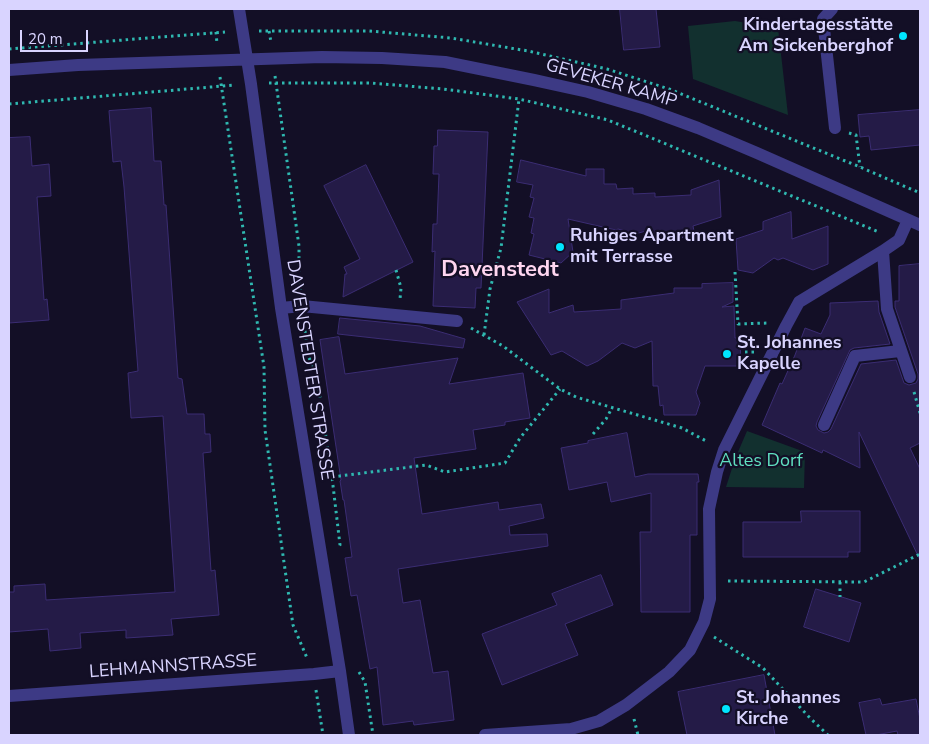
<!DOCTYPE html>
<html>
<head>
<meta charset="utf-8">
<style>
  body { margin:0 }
  #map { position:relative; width:929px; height:744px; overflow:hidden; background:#130f26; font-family:"Nunito Sans",sans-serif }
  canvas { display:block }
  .frame { position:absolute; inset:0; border:10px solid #d9d4ff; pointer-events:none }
  .scale { position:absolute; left:20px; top:30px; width:68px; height:22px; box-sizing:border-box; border:2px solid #d9d4ff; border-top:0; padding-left:6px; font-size:15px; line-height:18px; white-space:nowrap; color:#d9d4ff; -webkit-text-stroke:4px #130f26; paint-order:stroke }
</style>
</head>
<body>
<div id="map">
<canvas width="929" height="744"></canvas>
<div class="frame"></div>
<div class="scale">20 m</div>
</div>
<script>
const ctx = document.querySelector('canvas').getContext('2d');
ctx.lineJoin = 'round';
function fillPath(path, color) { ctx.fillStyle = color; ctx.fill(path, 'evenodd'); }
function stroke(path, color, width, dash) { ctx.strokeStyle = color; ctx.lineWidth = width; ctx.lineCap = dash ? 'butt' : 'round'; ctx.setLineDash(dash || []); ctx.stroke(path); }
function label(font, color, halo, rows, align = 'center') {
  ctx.font = font + ' "Nunito Sans",sans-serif'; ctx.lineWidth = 4.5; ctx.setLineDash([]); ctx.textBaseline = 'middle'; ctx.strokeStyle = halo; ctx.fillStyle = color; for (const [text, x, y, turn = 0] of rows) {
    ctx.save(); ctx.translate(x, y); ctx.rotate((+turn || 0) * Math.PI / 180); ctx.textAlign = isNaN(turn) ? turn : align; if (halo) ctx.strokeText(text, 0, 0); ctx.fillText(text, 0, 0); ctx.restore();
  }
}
const green = new Path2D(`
  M735 21 778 28 788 115 693 79 688 26Z
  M747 431 805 452 804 488 726 487 735 459Z`);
const building = new Path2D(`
  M620 9H656L660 47 624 50Z
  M151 108 154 161H161L164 205H166L178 378 182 379 187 414H204L205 434H210L211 452 203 453 211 571 215 570 219 615 171 619 173 635 126 638V630L80 633 81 648 50 651 48 629 9 632V592H14V586L45 584 46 600 175 592 163 416 131 418 128 373 138 371 124 187 121 161 113 162 109 111Z
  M920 110V145L871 150 869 136 860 137 858 115Z
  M438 130 488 132 481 288H476L475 308 433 306 435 251 432 252 433 224H437L439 174H433L434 146H437Z
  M30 137 32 166 49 164 51 196 37 197 44 300 47 299 49 320 9 323V138Z
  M521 160 586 176V169H604V184H616L617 189 633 188V194L655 193V197L691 195V190L719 180 721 217 693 226 694 231 680 239 661 232 655 234 646 231 635 234 618 229 616 230 568 219 573 252 561 263 529 255 534 234 531 233 534 218 529 217 534 198 530 197 533 185 517 182Z
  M366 165 413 262 343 297 345 274H347L344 267 360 259 324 186Z
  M791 212 792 239 828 226V264L813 270 783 258 778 260 774 258 753 273 738 270 736 239 763 230V222Z
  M920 264V443L910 448 920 469V560L859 432 860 468 823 450 822 453 762 425 780 383 782 384 795 355 805 328 821 334 830 315V303L878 301 879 312 890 344 854 348 850 350 817 422 816 426 818 430 824 433 828 432 831 429 861 364 896 360 904 383 909 385 916 383 918 379V374L895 307V301H899V266Z
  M733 283V302L722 307 734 306 735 338H740L741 366H705L696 392 700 403 696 415H664L663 405 660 406 658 386H653L652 341 635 348 622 343 598 361 587 366 562 351 551 355 517 302 549 289V313L573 305 574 312 621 309V300L674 293V288H702V284Z
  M340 318 420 326 465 339 463 348 338 334Z
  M339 337 345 374 458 358 449 384 523 373 530 418 505 422V425L473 430 476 449 414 458 422 514 498 502 499 510 541 504 544 518 509 526 510 535 547 534 548 546 398 569 403 603 420 600 433 673 448 671 454 720 414 725 413 721 383 725 377 667 370 669 357 595 351 596 345 558 352 557 344 500H343L340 481 341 480 320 340Z
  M627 433 635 477 648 474H698L699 482H697V535H690V612H641L640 532H651V493L611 502 607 482 569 490 561 448 588 443V441Z
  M801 511H860V552H848V557H743V522H801Z
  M601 575 613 605 565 624 578 655 502 685 482 634 557 605 552 594Z
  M816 589 861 603 849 642 804 627Z
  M764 675 775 735H687L678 692Z
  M880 699 882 705 916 699 920 719V735H898L897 731 876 735H866L859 703Z`);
const path = new Path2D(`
  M259 31H369L451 38 528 51 607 69 669 89 860 167 920 193
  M269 31 271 42
  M216 32 217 44
  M9 49 225 32
  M275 76 299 246V282L300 290
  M220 77 264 367 265 430 293 625 307 658
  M269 83H371L443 89 519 99 608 120 879 232
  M9 104 235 85
  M849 133 856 135 860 167
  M396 270 401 288 400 299
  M735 272 738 324 768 323
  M304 324 308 352
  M471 328 503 346 560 389 576 397 682 428 708 442
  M484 335 490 289 501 248 519 99
  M745 352H754
  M309 358 316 371 332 477 340 545 338 548
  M914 392 920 413
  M593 434 606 419 612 408
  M332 477 426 465 445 472 505 463 520 438 560 389
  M728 581 864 582 920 554
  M840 582V597
  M714 637 763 668 810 718 828 735
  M359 672 365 682 373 735
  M316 690 323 735
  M634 719 638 735`);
const minor = new Path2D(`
  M239 9 251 84 281 308 340 671 349 735
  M832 9 823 19 835 128
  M9 70 78 65 322 57 382 58 445 62 534 80 588 92 646 109 698 128 757 153 920 225
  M883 251 887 309 910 377
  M281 308 302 306 457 321
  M824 425 855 356 900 351
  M9 696 314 674 340 671
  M485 735 571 729 599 721 626 705 669 672 690 650 704 622 710 599 709 509 717 472 724 450 786 326 799 302 883 251 899 240 908 220`);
const markers = [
  [903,36,5,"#00e5ff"],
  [560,247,5,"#00e5ff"],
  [727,354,5,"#00e5ff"],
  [726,709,5,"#00e5ff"]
];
const poiNames = [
  ["Kindertagesstätte",893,26,"right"],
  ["Am Sickenberghof",893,47,"right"],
  ["Ruhiges Apartment",570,237],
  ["mit Terrasse",570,258],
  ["St. Johannes",737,344],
  ["Kapelle",737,365],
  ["St. Johannes",736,699],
  ["Kirche",736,720]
];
const streetNames = [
  ["GEVEKER KAMP",611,84,16],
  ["DAVENSTEDTER STRASSE",309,370,81],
  ["LEHMANNSTRASSE",173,667,-4]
];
const parkNames = [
  ["Altes Dorf",761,462]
];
const districtNames = [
  ["Davenstedt",500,271]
];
fillPath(green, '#12302f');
fillPath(building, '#241b47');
stroke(building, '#3b2d73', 1);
stroke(path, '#2fb8b0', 3, [2.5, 4]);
stroke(minor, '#3d3a85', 12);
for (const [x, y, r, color] of markers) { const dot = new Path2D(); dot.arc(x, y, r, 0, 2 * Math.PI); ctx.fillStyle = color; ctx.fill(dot); stroke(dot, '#130f26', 2); }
label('bold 18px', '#d9d4ff', '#130f26', poiNames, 'left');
label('18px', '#d9d4ff', '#130f26', streetNames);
label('18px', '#5fe0c0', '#130f26', parkNames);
label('bold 22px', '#ffd6f0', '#130f26', districtNames);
</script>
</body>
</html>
